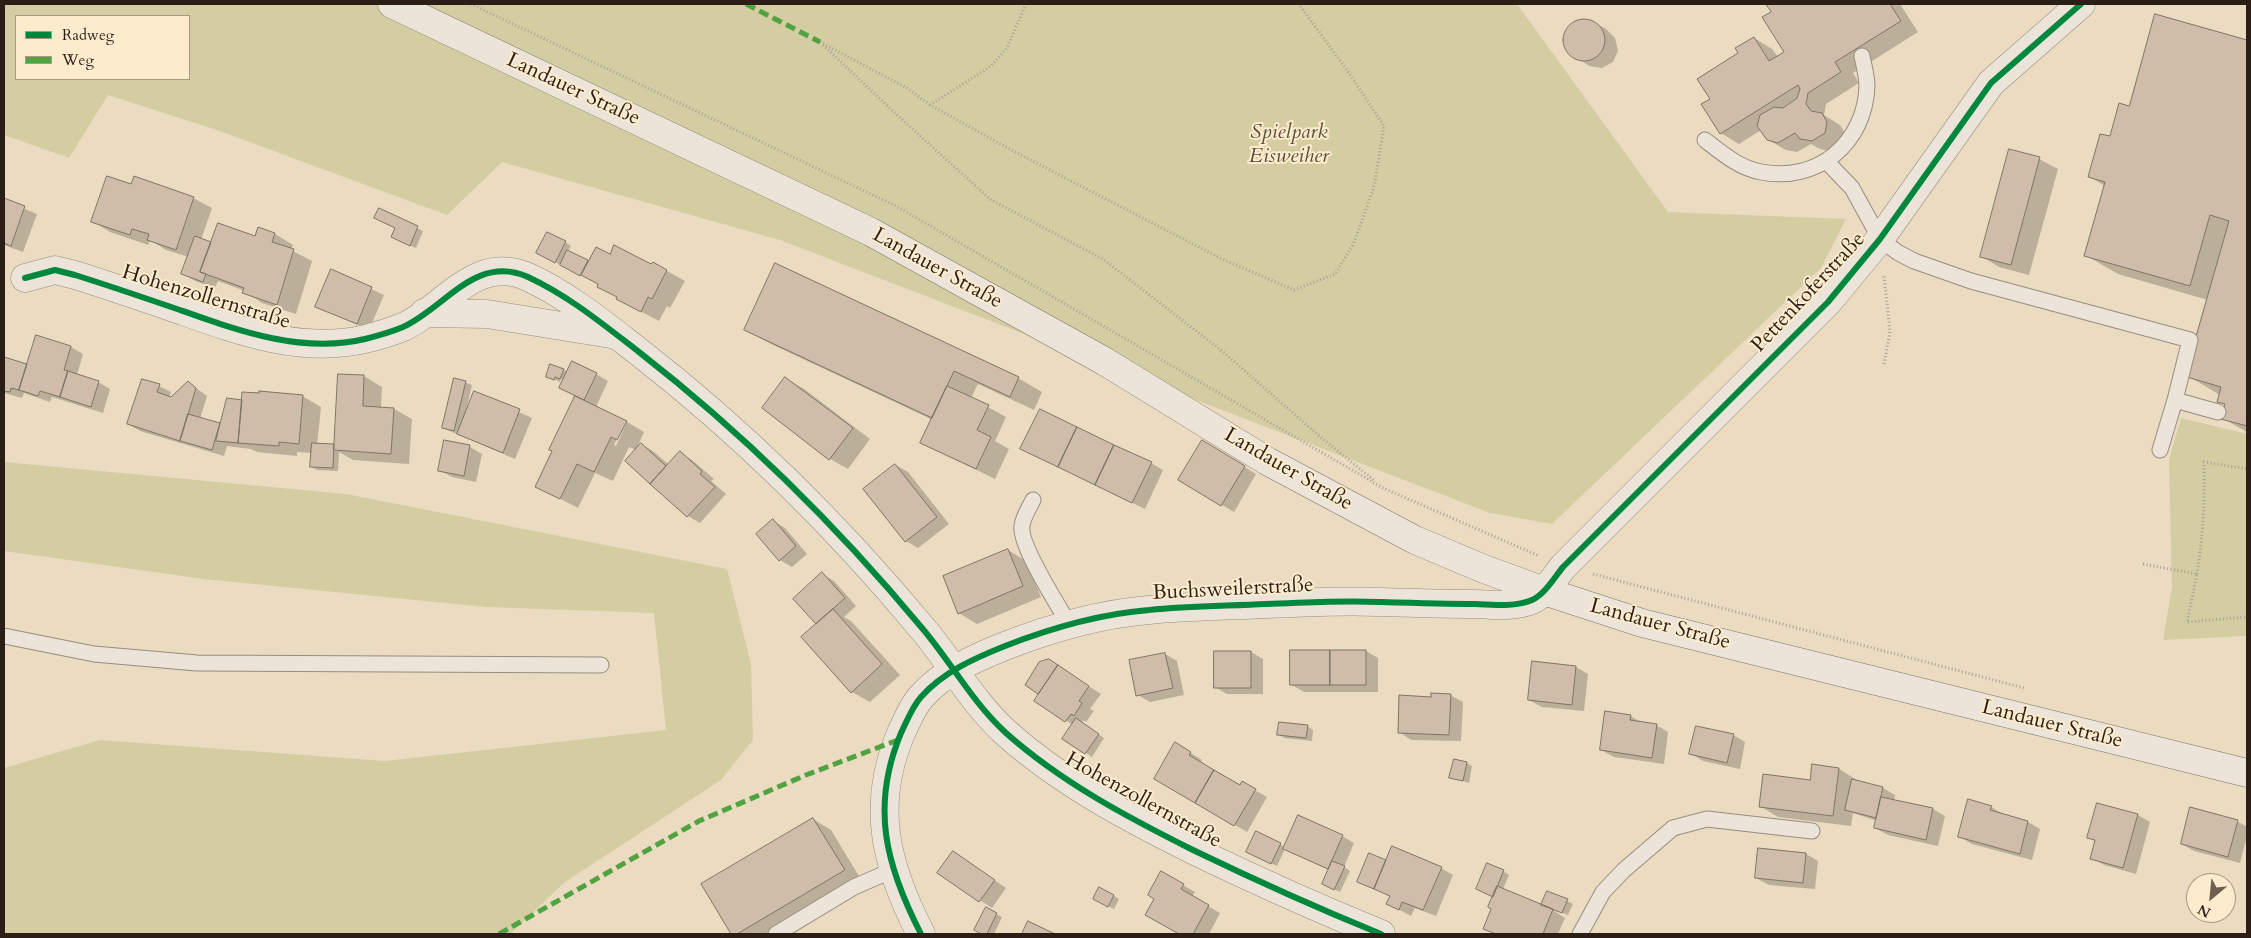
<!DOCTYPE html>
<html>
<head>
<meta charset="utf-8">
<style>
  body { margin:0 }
  #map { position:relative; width:2251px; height:938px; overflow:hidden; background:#eadbc1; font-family:Cardo,serif }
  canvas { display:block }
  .frame { position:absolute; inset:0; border:5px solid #2a1e17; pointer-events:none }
  .legend { position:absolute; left:15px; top:15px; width:175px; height:65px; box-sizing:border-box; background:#fcebcc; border:1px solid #a89984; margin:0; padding:6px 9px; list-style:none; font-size:15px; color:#2a1e17 }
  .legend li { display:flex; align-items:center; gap:10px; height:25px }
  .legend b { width:25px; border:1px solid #a89984 }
  .north { position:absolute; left:2186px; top:873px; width:50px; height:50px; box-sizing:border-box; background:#fcebcc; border:1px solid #a89984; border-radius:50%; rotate:208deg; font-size:14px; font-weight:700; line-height:20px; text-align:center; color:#2a1e17 }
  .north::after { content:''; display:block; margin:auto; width:18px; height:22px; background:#6d6052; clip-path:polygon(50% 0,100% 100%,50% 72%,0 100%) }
</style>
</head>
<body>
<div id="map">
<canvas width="2251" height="938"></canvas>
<div class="frame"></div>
<ul class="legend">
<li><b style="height:6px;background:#00873e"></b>Radweg</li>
<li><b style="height:6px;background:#51a240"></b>Weg</li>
</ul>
<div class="north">N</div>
</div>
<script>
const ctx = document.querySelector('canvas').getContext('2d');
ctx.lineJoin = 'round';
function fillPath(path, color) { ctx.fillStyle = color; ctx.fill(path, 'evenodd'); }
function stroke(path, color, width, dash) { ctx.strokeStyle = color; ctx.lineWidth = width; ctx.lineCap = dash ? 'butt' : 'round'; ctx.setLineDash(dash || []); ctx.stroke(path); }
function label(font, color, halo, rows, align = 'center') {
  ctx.font = font + ' Cardo,serif'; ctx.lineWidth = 4; ctx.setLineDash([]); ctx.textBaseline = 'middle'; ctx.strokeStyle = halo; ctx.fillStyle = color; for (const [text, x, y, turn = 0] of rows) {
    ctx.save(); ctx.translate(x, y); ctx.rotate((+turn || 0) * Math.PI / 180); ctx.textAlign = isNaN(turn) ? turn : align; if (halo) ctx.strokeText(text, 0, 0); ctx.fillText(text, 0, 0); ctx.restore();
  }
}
const green = new Path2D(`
  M4 4H1517L1668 212 1846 219 1821 268 1552 524 1490 513 780 240 502 162 447 215 217 130 108 95 69 158 4 135ZM16 16H189V79H16Z
  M2181 418 2247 434V636L2163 640 2172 586 2169 460Z
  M4 462 346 494 727 569 751 664 753 740 721 780 565 882 510 934H4V768L100 740 385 761 666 730 654 613 486 607 204 579 4 551Z`);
const shadow = new Path2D(`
  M1768 4H1900L1918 32 1853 73 1859 83 1826 104 1824 115 1840 125 1845 133 1831 151 1820 149 1811 144 1797 152 1786 150 1767 139 1761 130 1739 144 1721 133 1712 99 1740 54 1754 38 1772 49 1778 57 1785 52 1773 12Z
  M2155 16 2247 42V432L2222 418 2226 405 2218 401 2220 395 2188 376 2208 300 2118 274 2085 255 2105 186 2090 177 2130 107Z
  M1581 20 1593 22 1606 29 1615 38 1618 51 1613 62 1602 68 1589 66 1567 50 1564 38 1569 27Z
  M2039 159 2058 169 2029 275 1999 267 1981 256Z
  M132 186 193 198 212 208 201 240 212 244 275 234 293 245 291 250 312 261 296 314 262 303 245 291 218 281 215 288 195 281 183 274 189 257 166 250 150 240 148 245 110 232 92 221Z
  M4 200 37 214 23 252 4 245Z
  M379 210 423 231 416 248 399 240 397 228Z
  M565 242 571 246 568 251 589 262 610 256 667 271 685 281 670 308 667 306 659 321 636 309 587 277V278L543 256Z
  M332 271 384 295 369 330 317 306Z
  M745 330 1018 378 1042 392 1034 410 978 384 971 398 1006 417 995 441 1009 449 995 479 922 443 933 420 769 343Z
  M37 336 71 347 83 354 77 375 98 382 110 389 103 413 52 397 50 402 24 393 22 398 4 393V358L28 366Z
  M564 370 568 372 596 374 608 381 596 407 625 421 614 445 616 446 627 422 644 432 637 448 641 444 653 451 669 465 680 453 692 460 714 479 711 481 726 494 700 523 688 516 626 460 636 450 629 447 613 481 595 473 578 508 555 496 553 451 551 450 576 396 564 380 561 379 560 382 547 376Z
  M340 375 364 376 382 387 381 408 394 409 412 419 409 464 353 460 339 452 338 471 317 470 311 467 312 453 297 452V456L257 452 251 449 227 446 224 456 140 431 128 424 159 386 171 392 168 401 188 382 207 396 200 419 221 425 243 401 302 396 321 407 317 445 335 447Z
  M455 379 472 385 466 411 475 392 532 418 515 459 443 428Z
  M786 379 804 389 870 439 848 469 830 459Z
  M445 442 470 447 482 454 476 482 452 477 439 470Z
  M1022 449 1151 463 1163 470 1145 509Z
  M1215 449 1256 474 1234 512 1180 480Z
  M896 465 908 472 949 524 918 548 906 541 865 489Z
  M773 521 785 528 807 554 792 567 780 560Z
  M1008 550 1026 561 1041 597 977 624 959 613Z
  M822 574 834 581 856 606 844 617 851 621 900 675 870 702 852 692 817 624Z
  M1366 651 1378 658V692H1304L1292 685Z
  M1251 652 1263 659V694H1227L1215 687Z
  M1165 654 1177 661 1184 695 1150 702 1138 695Z
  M1049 661 1101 694 1090 709 1094 711 1086 722 1083 720 1082 723 1104 738 1092 757 1064 738 1073 725 1036 701 1040 694 1026 684Z
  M1576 667 1588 674 1584 711 1542 707 1529 700Z
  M1450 695 1463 702 1461 741 1411 740 1399 732 1432 698Z
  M1630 716 1643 723 1656 725 1668 732 1664 764 1614 757 1601 750Z
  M1307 726 1313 730 1312 741 1284 738 1279 734Z
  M1733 735 1745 742 1740 769 1703 761 1691 754Z
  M1176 744 1202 760 1200 763 1240 786 1242 783 1267 797 1247 832 1156 779Z
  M1467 763 1472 766 1469 783 1451 777Z
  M1839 769 1857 780V782L1883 788 1895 795 1894 801 1933 809 1945 816 1938 846 1888 835 1875 828 1877 821 1853 813 1851 826 1778 817 1760 806Z
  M2098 804 2138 815 2150 822 2136 874 2104 865 2092 858 2096 842 2089 837Z
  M1991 807 2003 814V815L2028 822 2040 829 2032 860 1972 844 1960 837Z
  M813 819 831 830 862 881 772 934H733L703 884Z
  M2237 821 2247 827V836L2240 863 2194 851 2182 844Z
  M1256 832 1285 847 1342 836 1354 843 1344 867 1350 871 1340 892 1329 887V870L1285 849 1277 866 1253 855Z
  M1370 854 1387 861 1441 868 1453 875 1436 916 1415 908 1411 916 1388 904 1390 897 1369 885Z
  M1806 854 1818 861 1815 889 1769 885 1756 878Z
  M965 860 1006 888 992 908 939 873Z
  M1503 871 1509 875 1503 889 1542 906 1567 901 1573 904 1568 915 1555 910 1554 911 1565 918 1558 934H1495L1484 928 1493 909 1494 897 1483 892Z
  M1162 873 1195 892 1192 897 1220 913 1209 934H1181L1146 914 1155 898Z
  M1114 896 1119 899 1114 909 1100 902Z
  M986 909 1002 917 994 934H983L975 930Z`);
const building = new Path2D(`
  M1766 4H1890L1901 21 1835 62 1841 72 1808 93 1806 104 1811 111 1822 113 1827 122 1825 133 1812 141 1800 139 1795 133 1778 143 1767 140 1757 126 1760 115 1774 107 1783 108 1797 98 1800 89 1798 85 1720 134 1701 104 1710 99 1697 79 1738 53 1735 48 1754 37 1769 61 1784 52 1762 17 1771 12Z
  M2155 14 2247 40V426L2221 419 2225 404 2217 402 2221 387 2187 377V368L2229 221 2210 215 2190 286 2084 256 2105 182 2088 177 2100 134 2110 136 2119 103 2129 106Z
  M1563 40a21 21 0 1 1 42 0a21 21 0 1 1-42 0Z
  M2009 149 2040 157 2011 265 1980 257Z
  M107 176 131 184 134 176 194 197 176 250 147 240 149 234 132 229 130 235 91 222Z
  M4 198 25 206 11 246 4 243Z
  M379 208 418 226 410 246 391 237 395 228 374 218Z
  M218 223 255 236 258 227 275 233 272 242 294 249 277 305 242 293 244 288 200 272Z
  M547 232 566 241 555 263 536 253Z
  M195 236 211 242 200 272 206 274 203 282 181 274Z
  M614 245 651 264 653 262 667 270 652 299 648 297 641 312 616 299 617 297 597 287 598 284 581 275 596 247 610 254Z
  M567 250 588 260 580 276 560 265Z
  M775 263 1019 377 1010 397 954 371 932 418 744 330Z
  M331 269 372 287 357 324 315 307Z
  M36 335 71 346 64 370 68 371 60 397 40 391 38 396 19 390Z
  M4 357 27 364 19 390 11 388 10 392 4 391Z
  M572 361 597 373 584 400 559 388Z
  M550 364 564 369 560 379 555 377 554 380 546 377Z
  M68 371 99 381 91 407 60 397Z
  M338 374 364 375 363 406 394 408 391 454 334 450Z
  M785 377 853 428 829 460 762 408Z
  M454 378 466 381 454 431 442 428Z
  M142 379 160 384 157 392 171 397 188 381 196 388 180 441 127 424Z
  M947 386 989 405 977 430 991 437 976 469 920 443Z
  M259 391 303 395 299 444 279 442V446L238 443 242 392 259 393Z
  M474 391 520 409 503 453 457 434Z
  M575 396 627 421 617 440 611 437 594 472 577 464 560 499 535 487 552 451 549 450Z
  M227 398 242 400 238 443 216 441Z
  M1040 409 1077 427 1058 467 1020 449Z
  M188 414 220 423 212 450 180 441Z
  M1077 427 1114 445 1095 485 1058 467Z
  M444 440 470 445 464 476 438 471Z
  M1202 440 1245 466 1221 506 1178 480Z
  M312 443 334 444 333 468 310 467Z
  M641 443 666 466 650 484 625 461Z
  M1114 445 1152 462 1132 503 1095 485Z
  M680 451 702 471 700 474 715 487 687 517 650 484Z
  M895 464 937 517 905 542 863 489Z
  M773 519 796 546 779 561 756 534Z
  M1008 549 1023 586 958 614 943 576Z
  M822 572 845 598 816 624 793 599Z
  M833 609 882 664 851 693 801 637Z
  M1290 650H1330V685H1290Z
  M1330 650H1366V685H1330Z
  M1214 651H1251V688H1214Z
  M1165 653 1173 688 1136 696 1129 660Z
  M1049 659 1058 665 1038 694 1025 685 1039 662Z
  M1532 661 1576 666 1572 705 1528 700Z
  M1058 665 1089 686 1079 701 1082 703 1074 716 1071 714 1065 722 1034 701Z
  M1431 693 1451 694 1449 735 1398 733 1399 695 1431 697Z
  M1605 711 1631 715 1630 720 1657 724 1652 758 1600 750Z
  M1076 718 1099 734 1085 754 1062 739Z
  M1279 722 1308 725 1306 738 1277 735Z
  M1696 726 1734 734 1727 763 1689 754Z
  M1175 742 1191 752 1189 755 1214 770 1195 803 1154 779Z
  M1454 759 1467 762 1463 781 1449 778Z
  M1812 764 1839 768 1833 816 1759 807 1763 774 1810 780Z
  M1214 770 1240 785 1242 781 1256 789 1234 826 1195 803Z
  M1852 779 1883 787 1876 818 1845 810Z
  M1881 797 1933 808 1926 840 1874 828Z
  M1968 799 1992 806 1990 810 2028 821 2020 854 1958 837Z
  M2097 803 2138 814 2123 868 2090 859 2095 840 2087 838Z
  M2190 807 2238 820 2228 857 2181 844Z
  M1298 815 1343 835 1328 869 1283 849Z
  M813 818 845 870 737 934H731L701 884Z
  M1256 831 1281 843 1271 864 1246 852Z
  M1392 846 1442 867 1423 910 1402 902 1399 910 1386 904 1390 896 1374 889Z
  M1758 848 1806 853 1803 883 1755 878Z
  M953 851 995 880 979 902 937 873Z
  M1369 853 1386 860 1374 889 1357 882Z
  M1332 861 1345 866 1334 890 1322 884Z
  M1487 863 1504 870 1493 897 1476 889Z
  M1161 871 1184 884 1181 889 1209 905 1193 934H1179L1145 915 1154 899 1148 895Z
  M1497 886 1553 909 1543 934H1496L1483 929 1491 909 1488 907Z
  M1099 887 1114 895 1108 907 1093 899Z
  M1547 891 1568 899 1562 913 1541 905Z
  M986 907 997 913 987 934H981L974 930Z
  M1028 921 1055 934H1022Z`);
const path = new Path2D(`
  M471 4 896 206 1383 488 1539 556
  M820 42 907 88 930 105 1015 152 1220 258 1294 290 1335 274 1354 243 1374 187 1384 126 1349 73 1299 4
  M823 45 896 114 991 200 1103 259 1222 351 1324 440 1375 481
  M930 105 991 66 1007 48 1026 4
  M1884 364 1890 332 1884 276
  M2143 564 2197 574 2187 622 2247 617
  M1593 574 2024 688
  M2197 574C2203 536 2205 501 2204 462L2247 469`);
const lane = new Path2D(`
  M1705 140C1722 153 1739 168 1761 172 1818 183 1865 143 1867 86 1867 77 1864 66 1862 56
  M1827 162 1852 188 1880 239 1897 252 1914 261 1971 281 2190 340 2175 400 2218 412
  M2160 450 2175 400
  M1033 500C1029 508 1023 517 1022 526 1019 545 1058 605 1069 624
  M4 636 94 654 197 663 601 665
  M776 934 854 887 893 870
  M1580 934 1603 892 1624 870 1673 828 1707 819 1812 831`);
const street = new Path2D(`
  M25 278 55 270 75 275C110 286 145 298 180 310 239 331 302 354 365 339 377 336 391 332 403 327 444 309 476 253 528 277 569 296 604 325 639 352 743 433 838 527 922 628 951 662 972 702 1006 733 1061 782 1127 817 1193 850 1255 880 1317 908 1381 934
  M424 313 487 314 611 334
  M921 934C886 866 870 807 901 733 907 721 912 707 921 697 943 672 975 658 1005 646 1051 628 1099 614 1149 610 1188 606 1227 606 1266 604 1303 603 1341 600 1378 602 1411 603 1443 604 1476 604 1493 605 1516 607 1532 600 1545 594 1554 578 1563 567L1828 302 1880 239 1991 83 2081 4`);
const secondary = new Path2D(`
  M392 4 871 232 1104 361 1267 461 1415 540 1484 569 1544 591 1642 623 2247 773`);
const quiet = new Path2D(`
  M746 4 820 42
  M499 934 699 821 806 775 898 740`);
const cycleway = new Path2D(`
  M25 278 55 270 75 275C110 286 145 298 180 310 239 331 302 354 365 339 377 336 391 332 403 327 444 309 476 253 528 277 569 296 604 325 639 352 743 433 838 527 922 628 951 662 972 702 1006 733 1061 782 1127 817 1193 850 1255 880 1317 908 1381 934
  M921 934C886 866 870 807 901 733 907 721 912 707 921 697 943 672 975 658 1005 646 1051 628 1099 614 1149 610 1188 606 1227 606 1266 604 1303 603 1341 600 1378 602 1411 603 1443 604 1476 604 1493 605 1516 607 1532 600 1545 594 1554 578 1563 567L1828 302 1880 239 1991 83 2081 4`);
const streetNames = [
  ["Landauer Straße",573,90,25],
  ["Landauer Straße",937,269,29],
  ["Pettenkoferstraße",1809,293,-47],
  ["Hohenzollernstraße",206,298,17],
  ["Landauer Straße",1288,470,30],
  ["Buchsweilerstraße",1233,590,-3],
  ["Landauer Straße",1660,625,15],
  ["Landauer Straße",2052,725,14],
  ["Hohenzollernstraße",1143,801,29]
];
const parkNames = [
  ["Spielpark",1289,133],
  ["Eisweiher",1289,157]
];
fillPath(green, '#d5cda2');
fillPath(shadow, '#0003');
fillPath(building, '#cfbda9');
stroke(building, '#7d7467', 1);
stroke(lane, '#978d7e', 17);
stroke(street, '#978d7e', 29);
stroke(secondary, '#7d7467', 29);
stroke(path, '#a8a197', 3, [1, 2.5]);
stroke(lane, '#ece4d8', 15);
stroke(street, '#ece4d8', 28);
stroke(secondary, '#ece4d8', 28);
stroke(quiet, '#51a240', 5, [10, 5]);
stroke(cycleway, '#00873e', 6);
label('21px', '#2a1e17', '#fcebcc', streetNames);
label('italic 21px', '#584f39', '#fcebcc', parkNames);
</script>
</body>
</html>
